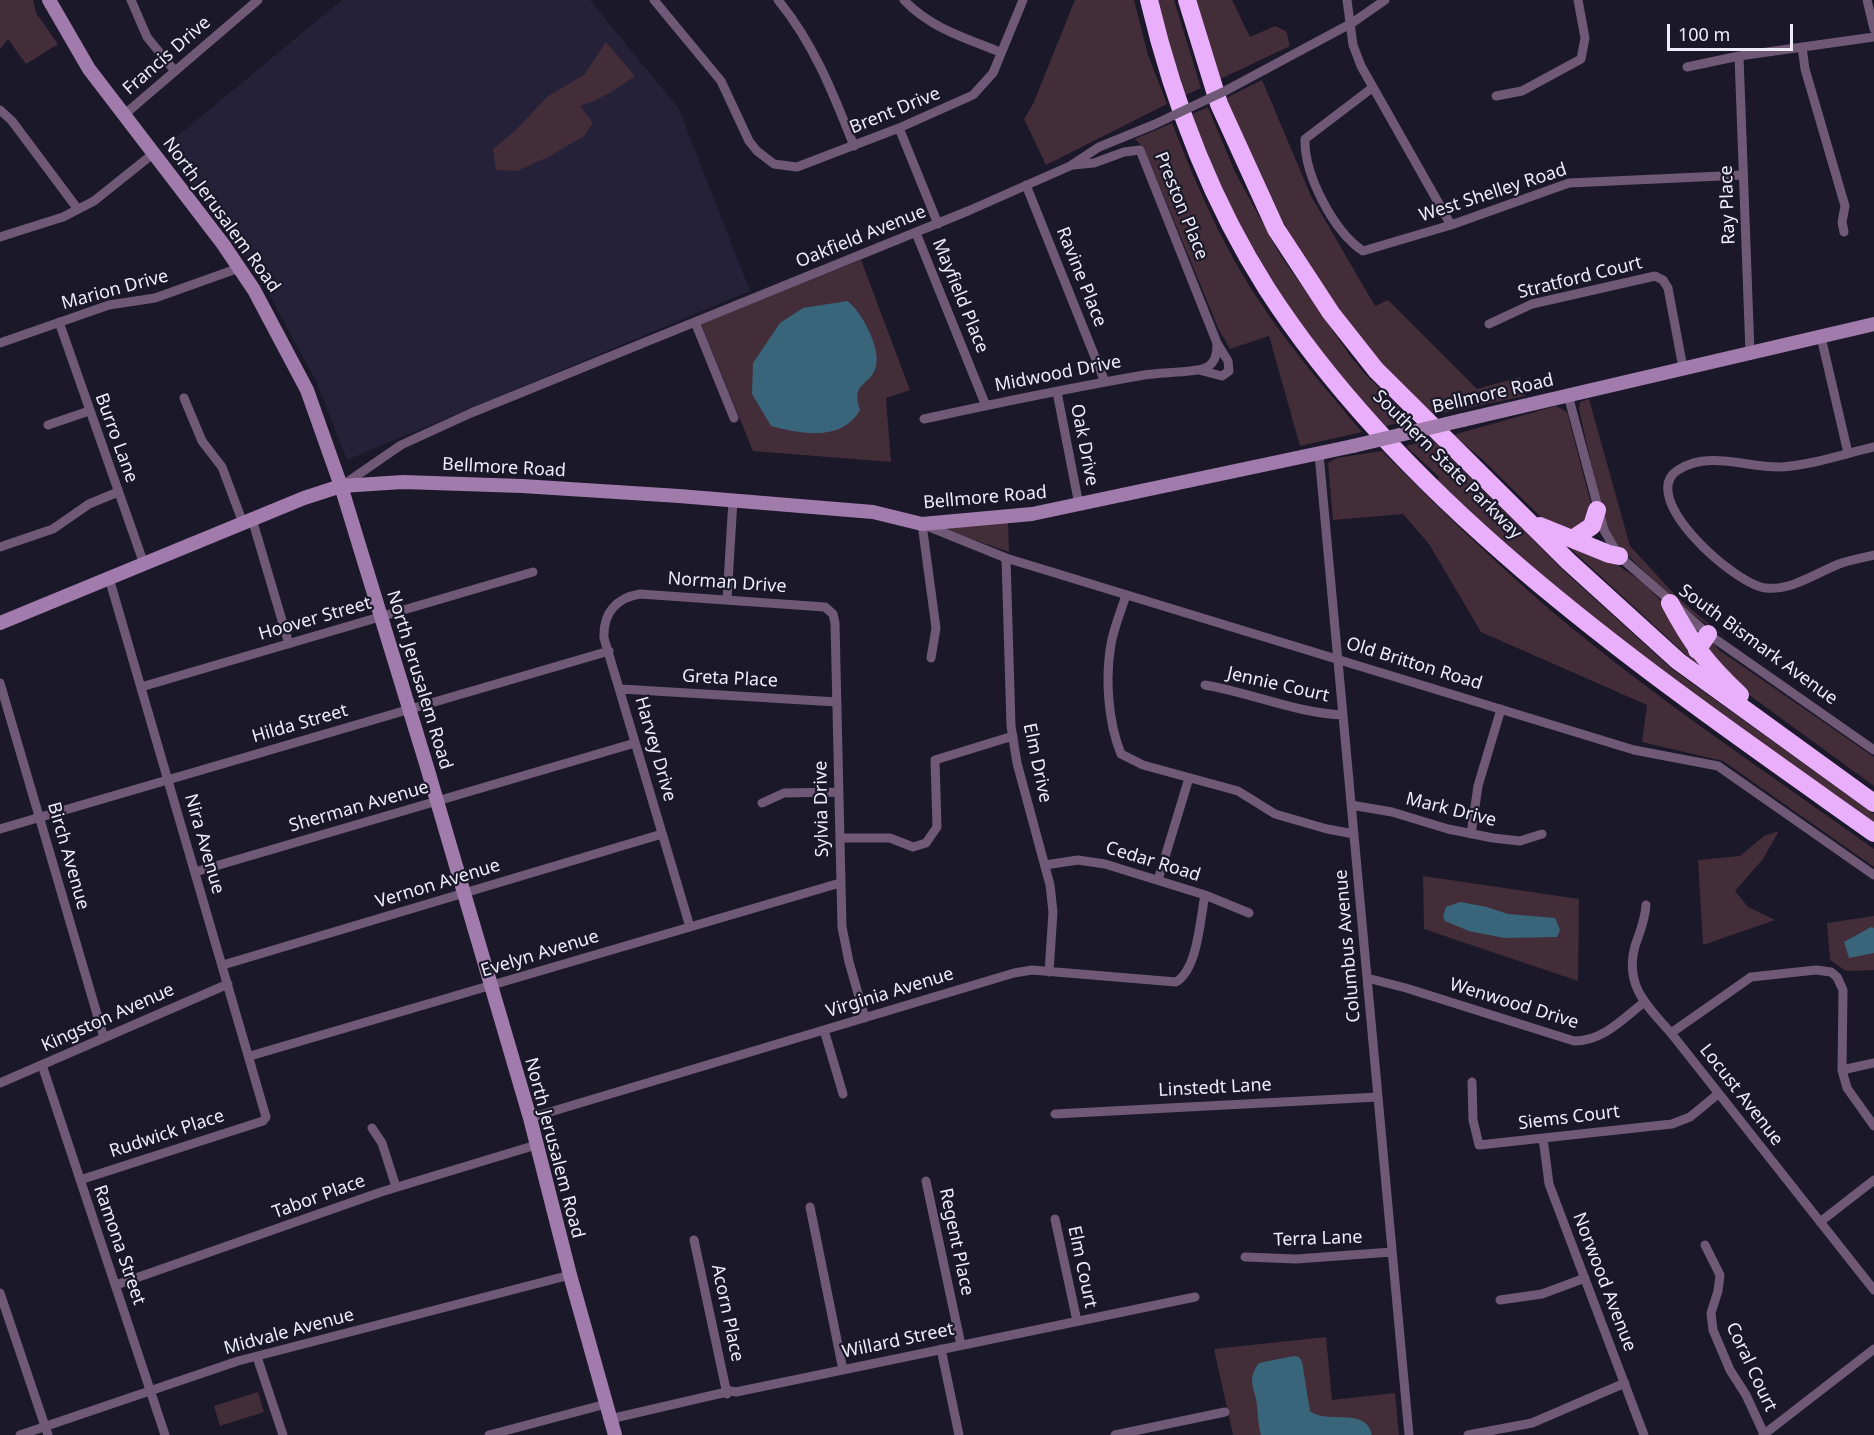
<!DOCTYPE html>
<html>
<head>
<meta charset="utf-8">
<style>
  body { margin:0 }
  #map { position:relative; width:1874px; height:1435px; overflow:hidden; background:#1a1829; font-family:"Noto Sans",sans-serif }
  canvas { display:block }
  .scale { position:absolute; left:1667px; top:24px; width:126px; height:27px; box-sizing:border-box; border:3px solid #edecf8; border-top:0; padding-left:8px; font-size:18px; line-height:21px; white-space:nowrap; color:#edecf8; -webkit-text-stroke:4px #1a1829; paint-order:stroke }
</style>
</head>
<body>
<div id="map">
<canvas width="1874" height="1435"></canvas>
<div class="scale">100 m</div>
</div>
<script>
const ctx = document.querySelector('canvas').getContext('2d');
ctx.lineJoin = 'round';
function fillPath(path, color) { ctx.fillStyle = color; ctx.fill(path, 'evenodd'); }
function stroke(path, color, width, dash) { ctx.strokeStyle = color; ctx.lineWidth = width; ctx.lineCap = dash ? 'butt' : 'round'; ctx.setLineDash(dash || []); ctx.stroke(path); }
function label(font, color, halo, rows, align = 'center') {
  ctx.font = font + ' "Noto Sans",sans-serif'; ctx.lineWidth = 4.5; ctx.setLineDash([]); ctx.textBaseline = 'middle'; ctx.strokeStyle = halo; ctx.fillStyle = color; for (const [text, x, y, turn = 0] of rows) {
    ctx.save(); ctx.translate(x, y); ctx.rotate((+turn || 0) * Math.PI / 180); ctx.textAlign = isNaN(turn) ? turn : align; if (halo) ctx.strokeText(text, 0, 0); ctx.fillText(text, 0, 0); ctx.restore();
  }
}
const built = new Path2D(`
  M342 0H590L679 109 750 291 347 460 316 381 259 276 164 147Z`);
const green = new Path2D(`
  M0 0H33L36 13 58 44 26 64 8 39 0 49Z
  M1075 0H1134L1148 55 1167 104 1046 165 1024 119 1033 104Z
  M1152 0H1174L1201 88 1182 97Z
  M1194 0H1232L1250 37 1275 26 1286 31 1290 46 1216 81Z
  M606 42 635 76C618 89 599 100 580 106L593 123 584 136 548 157 517 171 496 170 493 149 516 130 548 96 584 75Z
  M1262 80 1311 196 1375 306 1388 300 1477 389 1520 377 1525 396 1428 416C1393 376 1356 336 1326 293 1285 233 1254 165 1222 100Z
  M1208 107 1235 172 1279 253 1351 357 1366 375 1412 420 1385 426C1320 356 1258 276 1218 187 1208 164 1200 139 1190 115Z
  M1172 123C1196 184 1222 245 1258 299 1289 347 1326 389 1362 432L1300 446 1269 336 1230 349 1219 330 1144 148 1135 139Z
  M861 260 910 390 886 398 891 462 753 451 701 324Z
  M1589 399 1630 546 1678 598 1727 639 1676 602 1619 547 1604 521 1579 409 1580 402Z
  M1556 406 1567 412 1591 504 1592 513 1574 534 1546 522 1482 459 1453 435Z
  M1432 439 1566 573 1672 669 1874 814V825L1598 624 1505 544 1437 480 1439 477 1406 446Z
  M1382 451C1436 505 1490 558 1548 608 1650 695 1764 770 1874 849V867L1723 761 1642 742 1647 705 1481 632 1429 544 1403 514 1333 520 1328 463 1337 458Z
  M1008 522 1009 552 935 526Z
  M1559 538C1597 551 1639 573 1664 605 1677 622 1688 643 1699 661L1696 664Z
  M1712 642 1719 650 1874 757V786L1737 686 1702 643Z
  M1779 831 1763 859 1735 891 1748 907 1775 920 1703 945 1698 860 1740 856 1764 836Z
  M1423 876 1579 899 1578 981 1424 929Z
  M1874 916V970L1846 971 1830 960 1827 923Z
  M1326 1337 1332 1400 1395 1393 1399 1435H1233L1214 1349Z
  M258 1392 264 1412 220 1426 214 1406Z`);
const water = new Path2D(`
  M847 301C861 310 881 348 876 366 871 387 850 381 860 410 842 442 801 434 771 426L752 394 753 363 780 323 803 308Z
  M1460 902 1487 907 1508 914 1555 918 1560 930 1557 937 1504 938 1469 931 1445 921 1443 917 1446 907Z
  M1871 927 1874 928V953L1849 958 1844 942Z
  M1294 1356 1299 1357 1302 1362 1310 1411C1328 1425 1366 1406 1372 1435H1261C1258 1425 1258 1416 1257 1405 1255 1387 1246 1380 1259 1363Z`);
const minor = new Path2D(`
  M131 0 147 37 174 70
  M654 0 721 81 749 141 757 151 774 164 797 167 899 128 973 95 993 73 1023 0
  M778 0C814 44 833 93 854 146
  M904 0C930 28 966 38 1000 52
  M1347 0 1353 45 1361 66 1451 225
  M1867 0 1874 29
  M1802 47 1805 69 1845 206 1842 222 1844 232
  M1739 56 1750 353
  M1687 67 1739 56 1874 37
  M1372 88 1305 139C1304 174 1333 231 1363 251L1451 225 1569 183 1743 175
  M1225 91 1352 23 1385 0
  M1496 96 1522 91 1581 59 1585 38 1578 0
  M0 110 12 121 77 208
  M125 114 258 0
  M899 128 938 224
  M1073 165 1094 163 1124 152 1140 150 1217 343 1228 361 1229 371 1222 376 1199 370
  M1026 185 1105 382
  M916 233 986 406
  M0 237 63 217 94 201 154 153
  M59 322 144 564
  M695 322 734 418
  M1489 324 1532 304 1655 276 1663 280 1668 288 1683 368
  M1821 337 1848 453
  M0 343 109 305 155 298 239 268
  M1057 392 1079 505
  M1568 395 1604 530 1619 556 1708 634 1874 750
  M184 398 202 441 222 467 243 523
  M924 419C997 403 1070 388 1144 375 1159 372 1197 373 1207 367 1216 362 1217 353 1217 343
  M48 425 89 411
  M1874 447C1844 454 1812 465 1781 467 1747 468 1709 450 1678 470 1636 497 1735 585 1766 588 1791 591 1816 573 1839 564 1850 560 1862 558 1874 555
  M1319 454 1409 1435
  M343 485 401 445 471 413 968 211 1070 166 1099 147 1153 125
  M252 519 289 644
  M0 547 53 529 89 504 118 492
  M1006 558 1011 726 1017 763 1050 885 1053 912 1049 972
  M1126 595C1121 611 1114 627 1111 644 1105 678 1108 722 1121 754L1143 765 1238 791 1275 814 1327 829 1354 834
  M727 599 733 500
  M931 658 936 628 922 524 1006 558 1634 750 1718 766 1874 875
  M0 683 104 1038
  M1205 685C1252 693 1296 713 1343 715
  M141 687 533 572
  M621 689 837 702
  M762 803 784 793 839 792
  M1351 805 1392 812 1448 829 1493 838 1520 841 1542 834
  M0 829 609 651
  M1471 834 1478 786 1501 709
  M840 838H890L913 847 926 843 937 827 935 760 1013 736
  M1045 865 1078 860 1105 864 1205 895 1249 913
  M195 872 635 743
  M1158 880 1189 778
  M1646 905C1645 921 1640 931 1635 946 1624 985 1647 1006 1671 1033L1874 1290
  M690 927 604 638C603 613 616 598 640 594L825 607 833 614 835 623 842 927 849 962 865 1018
  M223 965 662 834
  M1367 978 1406 988 1574 1041C1602 1041 1622 1020 1643 1003
  M824 1030 843 1094
  M1671 1033 1751 977 1816 970 1831 972 1837 977 1843 990 1842 1070 1847 1088 1874 1126
  M250 1056 840 883
  M42 1065 165 1435
  M1842 1070 1874 1063
  M1472 1082 1473 1120 1479 1145 1672 1124 1690 1117 1718 1094
  M0 1083 228 984
  M1055 1114 1378 1097
  M530 1118 1014 973 1032 970 1176 982C1198 969 1200 919 1205 895
  M372 1128 382 1143 396 1187
  M1543 1138 1549 1184 1644 1435
  M80 1180 263 1121 266 1117 109 578
  M926 1181 961 1345
  M810 1207 843 1370
  M1055 1219 1077 1321
  M1820 1222 1874 1180
  M694 1240 727 1394
  M1705 1245 1720 1275 1718 1291 1711 1313 1713 1330 1730 1370 1746 1395 1764 1434
  M1245 1257 1296 1259 1392 1252
  M116 1285 381 1192 536 1145
  M0 1293 48 1435
  M1500 1300 1542 1294 1585 1278
  M941 1349 959 1435
  M257 1357 283 1435
  M610 1419 731 1391 736 1392 1195 1297
  M20 1435 238 1361 570 1275
  M489 1435 606 1404
  M1115 1435 1225 1412
  M1468 1435 1532 1423 1625 1383
  M1763 1435 1874 1349`);
const secondary = new Path2D(`
  M49 0 89 69 223 244 254 290 307 390 341 486 427 767 530 1118 570 1275 615 1435
  M1463 420 1874 324
  M0 623 304 498 341 486 403 482 522 486 679 496 873 512 922 524 1032 514 1353 446`);
const motorway = new Path2D(`
  M1149 0C1173 101 1211 201 1267 289 1412 514 1659 680 1874 833
  M1187 0 1219 104 1276 229 1331 313 1376 370 1568 561 1678 661 1874 803
  M1540 526 1609 554 1619 556
  M1574 538 1592 526 1597 510
  M1670 603C1691 643 1707 664 1740 695
  M1697 650 1708 634`);
const minorBridge = new Path2D(`
  M1153 125 1225 91`);
const secondaryBridge = new Path2D(`
  M1353 446 1463 420`);
const streetNames = [
  ["Francis Drive",167,56,-41],
  ["Brent Drive",895,111,-22],
  ["West Shelley Road",1493,193,-18],
  ["Ray Place",1728,205,-92],
  ["Preston Place",1181,206,68],
  ["North Jerusalem Road",221,215,54],
  ["Oakfield Avenue",861,237,-22],
  ["Ravine Place",1081,277,68],
  ["Stratford Court",1580,278,-14],
  ["Marion Drive",115,290,-15],
  ["Mayfield Place",960,296,68],
  ["Midwood Drive",1058,374,-11],
  ["Bellmore Road",1493,394,-13],
  ["Burro Lane",116,438,70],
  ["Oak Drive",1084,445,79],
  ["Southern State Parkway",1447,465,45],
  ["Bellmore Road",504,468,3],
  ["Bellmore Road",985,498,-5],
  ["Norman Drive",727,583,4],
  ["Hoover Street",315,619,-16],
  ["South Bismark Avenue",1758,645,36],
  ["Old Britton Road",1414,664,17],
  ["Greta Place",730,679,3],
  ["North Jerusalem Road",419,680,73],
  ["Jennie Court",1278,685,13],
  ["Hilda Street",300,724,-16],
  ["Harvey Drive",655,749,74],
  ["Elm Drive",1037,763,78],
  ["Sherman Avenue",359,807,-16],
  ["Sylvia Drive",822,809,-91],
  ["Mark Drive",1451,810,14],
  ["Nira Avenue",204,844,74],
  ["Birch Avenue",68,856,74],
  ["Cedar Road",1153,862,17],
  ["Vernon Avenue",438,884,-17],
  ["Columbus Avenue",1348,946,-95],
  ["Evelyn Avenue",540,954,-17],
  ["Virginia Avenue",890,993,-17],
  ["Wenwood Drive",1514,1004,17],
  ["Kingston Avenue",108,1018,-24],
  ["Linstedt Lane",1215,1088,-3],
  ["Locust Avenue",1741,1095,52],
  ["Siems Court",1569,1118,-7],
  ["Rudwick Place",167,1134,-18],
  ["North Jerusalem Road",554,1148,75],
  ["Tabor Place",319,1197,-20],
  ["Terra Lane",1318,1239,-2],
  ["Regent Place",956,1242,78],
  ["Ramona Street",119,1245,71],
  ["Elm Court",1082,1267,78],
  ["Norwood Avenue",1604,1282,69],
  ["Acorn Place",727,1313,78],
  ["Midvale Avenue",289,1332,-15],
  ["Willard Street",898,1341,-12],
  ["Coral Court",1751,1367,65]
];
fillPath(built, '#242138');
fillPath(green, '#432d39');
fillPath(water, '#39657b');
stroke(minor, '#6f5976', 9);
stroke(secondary, '#a07bab', 14);
stroke(motorway, '#e9affa', 18);
stroke(minorBridge, '#6f5976', 9);
stroke(secondaryBridge, '#a07bab', 14);
label('18px', '#edecf8', '#1a1829', streetNames);
</script>
</body>
</html>
